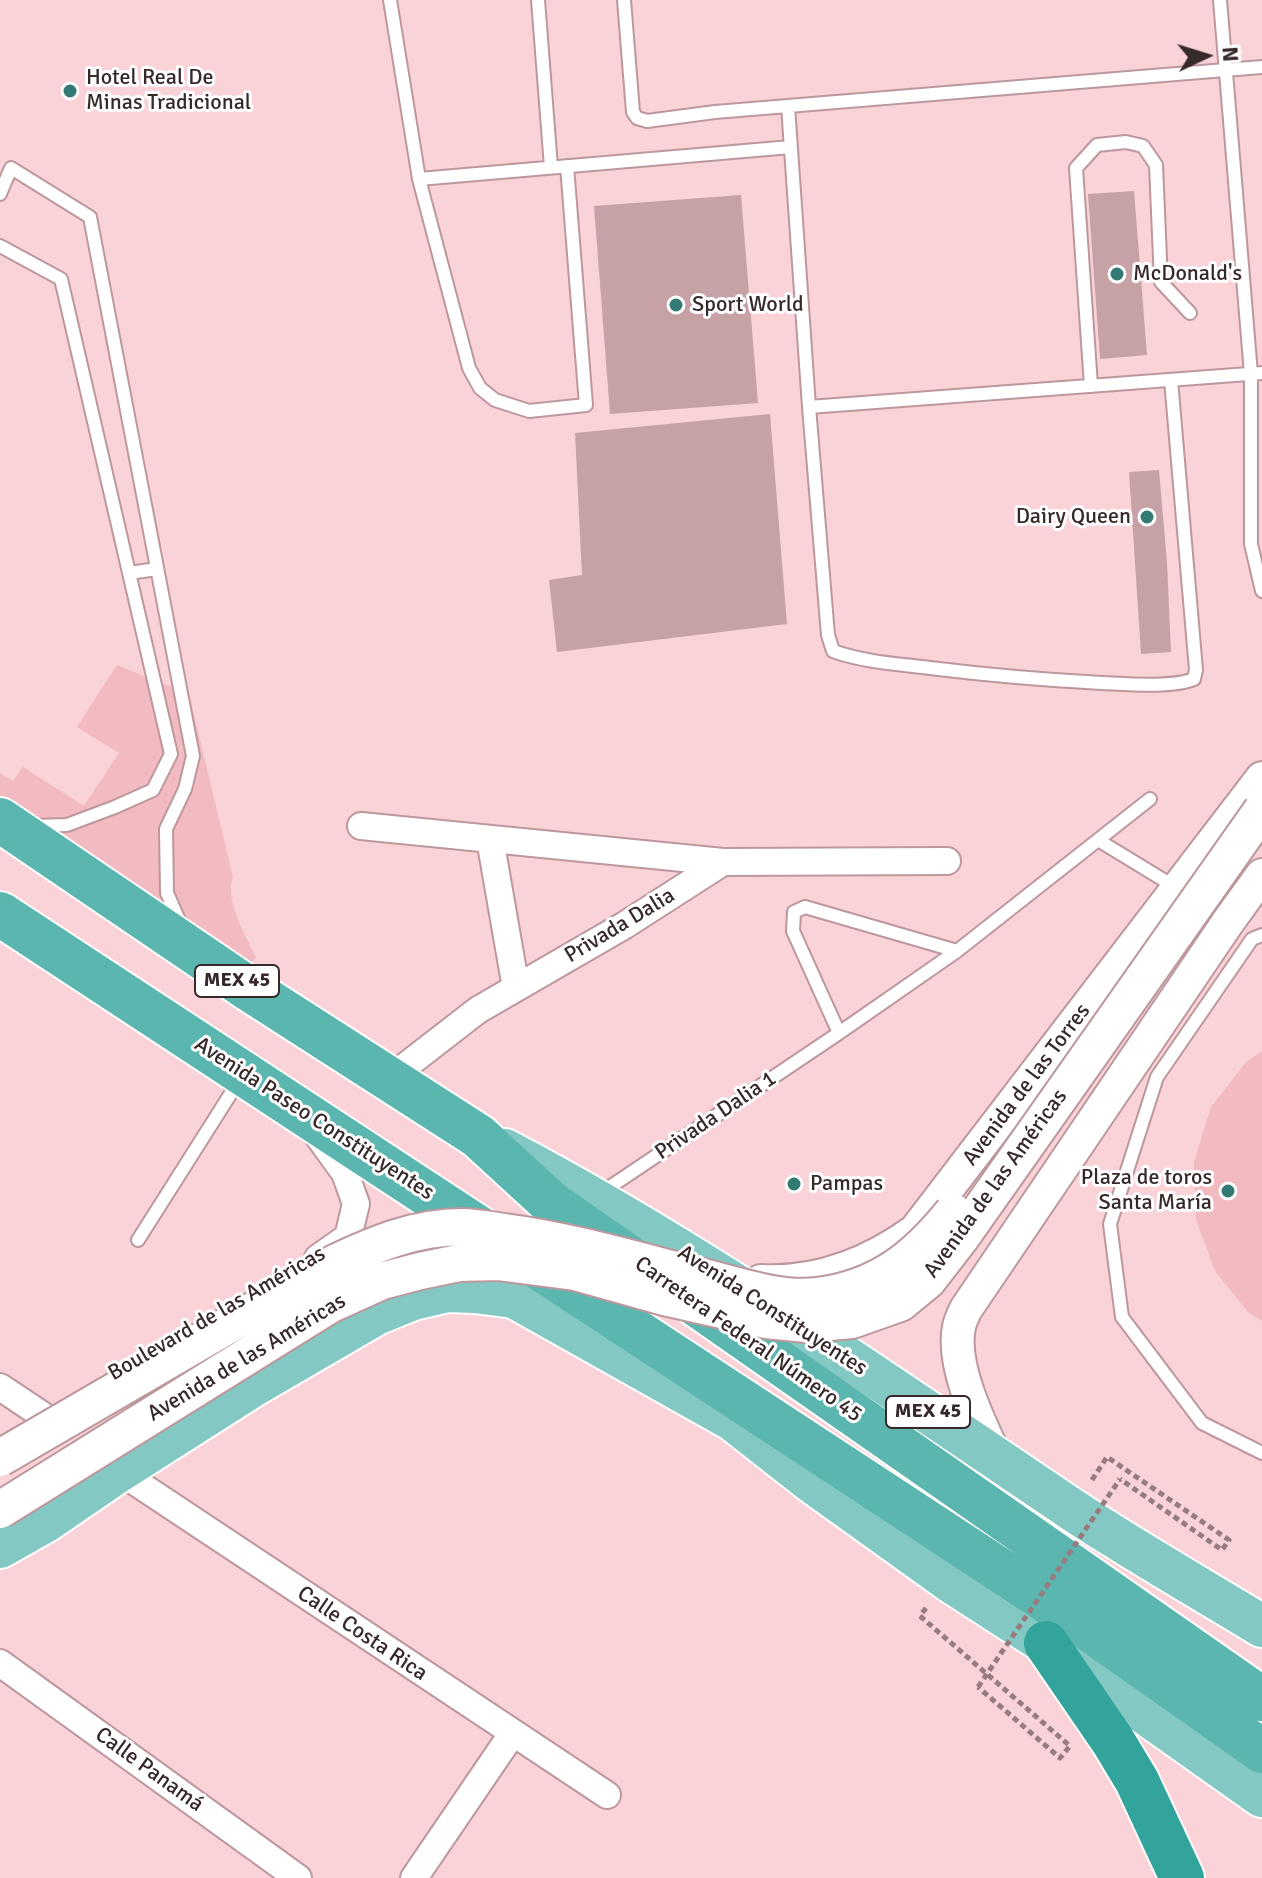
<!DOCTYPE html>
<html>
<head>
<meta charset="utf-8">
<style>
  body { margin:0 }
  #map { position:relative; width:1262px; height:1878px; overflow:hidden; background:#f9d3d8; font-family:Signika,sans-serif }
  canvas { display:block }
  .north { position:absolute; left:1166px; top:16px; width:80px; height:80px; -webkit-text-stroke:6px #fff; paint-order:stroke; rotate:86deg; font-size:22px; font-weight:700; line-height:32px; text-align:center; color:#37292a }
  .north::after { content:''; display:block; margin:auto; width:28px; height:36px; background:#37292a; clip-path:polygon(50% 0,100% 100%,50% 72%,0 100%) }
</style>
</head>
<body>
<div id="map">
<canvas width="1262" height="1878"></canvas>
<div class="north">N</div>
</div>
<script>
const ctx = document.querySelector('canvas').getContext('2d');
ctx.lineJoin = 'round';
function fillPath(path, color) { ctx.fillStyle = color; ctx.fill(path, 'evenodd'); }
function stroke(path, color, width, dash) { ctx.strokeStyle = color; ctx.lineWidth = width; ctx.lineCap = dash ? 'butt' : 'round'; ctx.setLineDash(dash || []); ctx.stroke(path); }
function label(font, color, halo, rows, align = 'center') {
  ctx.font = font + ' Signika,sans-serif'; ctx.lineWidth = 6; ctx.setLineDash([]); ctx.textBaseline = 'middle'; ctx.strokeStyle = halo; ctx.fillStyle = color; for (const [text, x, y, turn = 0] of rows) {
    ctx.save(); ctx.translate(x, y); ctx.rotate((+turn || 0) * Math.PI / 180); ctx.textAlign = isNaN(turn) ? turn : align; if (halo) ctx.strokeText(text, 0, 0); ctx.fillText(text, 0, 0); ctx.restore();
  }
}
const green = new Path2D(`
  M117 665 189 694 233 877C224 900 246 936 256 957L237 981 0 814V773L13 781 23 767 84 806 119 753 77 727Z
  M1262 1051V1321L1248 1312 1215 1271 1196 1220 1194 1162 1211 1107 1246 1062Z`);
const building = new Path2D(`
  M1134 191 1147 355 1100 359 1088 194Z
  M741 195 758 403 610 414 594 206Z
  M770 414 787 624 557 652 549 580 582 575 575 433Z
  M1159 470 1167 562 1171 652 1141 654 1129 472Z`);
const path = new Path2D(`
  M1092 1480 1107 1457 1229 1540 1222 1550 1120 1479
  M926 1608 920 1616 1070 1746 1060 1758 978 1687`);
const service = new Path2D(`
  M390 0 419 179 469 368 480 388 495 400 529 411 586 405 567 166
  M538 0 551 167
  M624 0 633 112 637 118 647 121 715 112 1262 67
  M1220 0 1251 374V544L1262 591
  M788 106 809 407 828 635 833 651C863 662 898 664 930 668 987 675 1044 680 1102 683 1126 684 1172 688 1194 679L1196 670 1171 380
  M419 179 791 147
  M0 194 11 168 90 217 193 756 185 789 166 829 167 893 181 925
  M0 246 61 279 171 754 153 790 115 807 67 825 32 826
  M1091 386 1076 168 1097 145 1126 142 1143 146 1156 165 1161 282 1190 313
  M809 407 1262 373
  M129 573 157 569
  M1098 840 1175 887
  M1262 935 1252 939 1157 1077 1110 1224 1122 1317 1202 1423 1262 1453
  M839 1033 793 931 794 912 805 907 957 951
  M598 1195 839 1033 957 951 1150 799
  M138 1240 240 1079`);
const minor = new Path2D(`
  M361 826 723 862 947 861
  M490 839 516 988
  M389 1079 478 1010 625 925 723 862
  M316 1133 345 1173 356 1204 348 1237 318 1258
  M0 1387 42 1415
  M119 1471 607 1795
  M0 1663 298 1878
  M414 1878 512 1734`);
const tertiary = new Path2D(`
  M761 1281C818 1284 869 1264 915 1231L1262 778
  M995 1456C979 1422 951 1365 959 1327 960 1321 963 1315 966 1309L1228 922 1262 875`);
const primary = new Path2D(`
  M505 1150C703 1254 886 1385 1071 1509 1133 1550 1198 1587 1262 1626
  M712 1401 733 1420 812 1482 950 1581 1046 1643 1262 1796
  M0 1547 46 1521 119 1471 254 1385 376 1314 413 1299 447 1291 475 1292 514 1297 733 1420`);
const trunk = new Path2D(`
  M0 820 249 989 478 1136 551 1203 1262 1699
  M0 914 1079 1622 1262 1751`);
const motorway = new Path2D(`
  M1046 1643 1113 1741 1137 1781 1182 1878`);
const pathBridge = new Path2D(`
  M978 1687 1120 1479`);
const secondaryBridge = new Path2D(`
  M0 1458 335 1263C375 1244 416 1227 462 1227 476 1227 490 1230 504 1232 574 1241 642 1262 711 1279 745 1288 782 1300 818 1296 879 1288 916 1258 953 1212
  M0 1510 331 1304 382 1281 420 1271 459 1263 498 1262 575 1272 664 1297 766 1320 807 1324 852 1320 900 1303 928 1280 962 1236 1262 810`);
const markers = [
  [70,91,8,"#337a74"],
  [1117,274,8,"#337a74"],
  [676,305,8,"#337a74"],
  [1147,517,8,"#337a74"],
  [794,1184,8,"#337a74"],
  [1228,1191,8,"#337a74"]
];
const shields = [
  [237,981,84],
  [928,1412,84]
];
const shieldNames = [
  ["MEX 45",237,981],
  ["MEX 45",928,1412]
];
const poiNames = [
  ["Hotel Real De",86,78],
  ["Minas Tradicional",86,103],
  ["McDonald's",1133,274],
  ["Sport World",692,305],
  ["Dairy Queen",1131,517,"right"],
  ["Plaza de toros",1212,1178,"right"],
  ["Santa María",1212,1203,"right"],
  ["Pampas",810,1184]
];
const streetNames = [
  ["Privada Dalia",620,926,-31],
  ["Avenida de las Torres",1027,1085,-53],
  ["Privada Dalia 1",716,1116,-34],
  ["Avenida Paseo Constituyentes",314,1119,33],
  ["Avenida de las Américas",996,1184,-54],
  ["Avenida Constituyentes",772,1311,33],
  ["Boulevard de las Américas",217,1314,-30],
  ["Carretera Federal Número 45",748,1340,35],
  ["Avenida de las Américas",247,1358,-31],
  ["Calle Costa Rica",362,1634,34],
  ["Calle Panamá",149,1770,36]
];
fillPath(green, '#f2bac1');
fillPath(building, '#c6a2a7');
stroke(service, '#bc989d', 16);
stroke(minor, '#bc989d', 30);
stroke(tertiary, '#bc989d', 36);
stroke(primary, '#fff', 46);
stroke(trunk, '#fff', 48);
stroke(motorway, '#fff', 48);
stroke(path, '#967c7f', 5, [6, 4]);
stroke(service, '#fff', 12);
stroke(minor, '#fff', 26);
stroke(tertiary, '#fff', 32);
stroke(primary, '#84c8c3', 42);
stroke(trunk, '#5bb6af', 44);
stroke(motorway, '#32a49b', 44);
stroke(secondaryBridge, '#bc989d', 40, []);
stroke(pathBridge, '#967c7f', 5, [6, 4]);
stroke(secondaryBridge, '#fff', 36);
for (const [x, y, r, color] of markers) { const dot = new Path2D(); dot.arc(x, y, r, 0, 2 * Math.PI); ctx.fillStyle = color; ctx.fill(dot); stroke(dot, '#fff', 3); }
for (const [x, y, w] of shields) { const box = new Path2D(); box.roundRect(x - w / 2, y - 16, w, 32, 6); ctx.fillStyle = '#fff'; ctx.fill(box); stroke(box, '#37292a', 2); }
label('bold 20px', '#37292a', null, shieldNames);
label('22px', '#37292a', '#fff', poiNames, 'left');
label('22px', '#37292a', '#fff', streetNames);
</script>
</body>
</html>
